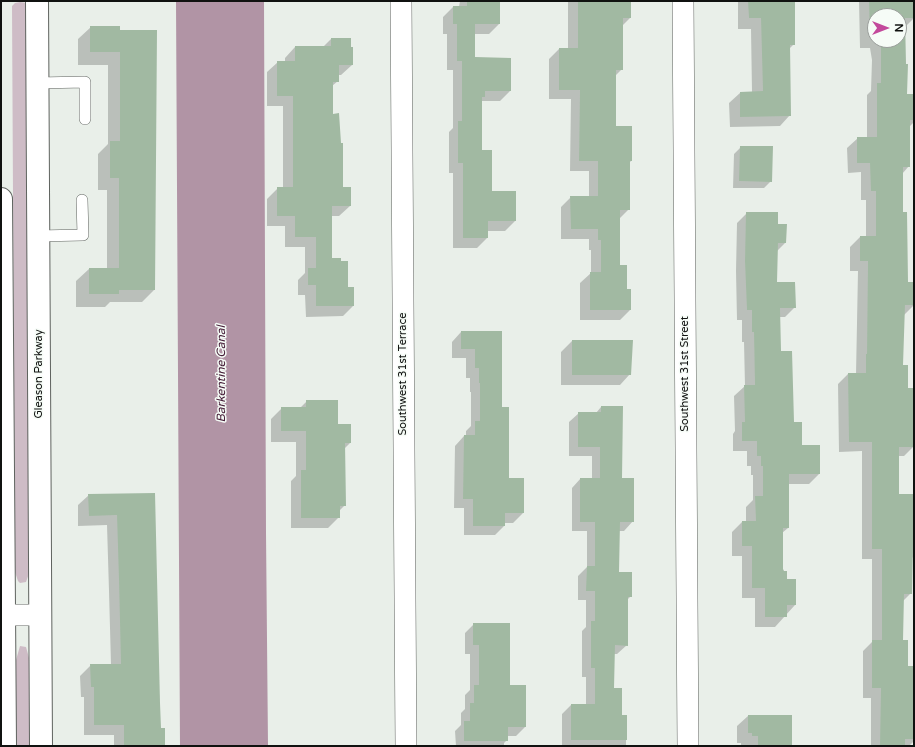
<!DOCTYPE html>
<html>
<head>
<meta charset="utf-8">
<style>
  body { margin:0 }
  #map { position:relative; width:915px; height:747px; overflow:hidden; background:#e9efe9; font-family:"Varela Round",sans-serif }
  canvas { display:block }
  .frame { position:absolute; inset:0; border:2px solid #101210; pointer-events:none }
  .north { position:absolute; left:867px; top:8px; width:40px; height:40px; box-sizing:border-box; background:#f6fcf7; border:1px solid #9a9e9b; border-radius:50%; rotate:90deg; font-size:11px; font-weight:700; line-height:16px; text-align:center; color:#101210 }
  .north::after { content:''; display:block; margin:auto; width:14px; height:18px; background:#c3499c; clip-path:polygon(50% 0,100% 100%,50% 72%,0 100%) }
</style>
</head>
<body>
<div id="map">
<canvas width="915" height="747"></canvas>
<div class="frame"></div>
<div class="north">N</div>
</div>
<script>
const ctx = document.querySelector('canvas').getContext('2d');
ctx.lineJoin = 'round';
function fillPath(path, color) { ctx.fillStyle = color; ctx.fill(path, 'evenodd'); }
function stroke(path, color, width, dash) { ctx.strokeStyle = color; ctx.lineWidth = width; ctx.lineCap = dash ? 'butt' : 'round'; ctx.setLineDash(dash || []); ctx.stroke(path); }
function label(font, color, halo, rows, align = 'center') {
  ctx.font = font + ' "Varela Round",sans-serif'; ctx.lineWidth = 3; ctx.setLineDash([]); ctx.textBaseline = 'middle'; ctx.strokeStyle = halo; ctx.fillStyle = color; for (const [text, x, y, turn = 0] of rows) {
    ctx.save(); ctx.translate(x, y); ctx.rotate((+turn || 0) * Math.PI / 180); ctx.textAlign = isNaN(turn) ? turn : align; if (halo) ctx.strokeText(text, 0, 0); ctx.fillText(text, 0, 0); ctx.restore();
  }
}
const green = new Path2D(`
  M20 2 27 3 32 565 26 582 20 583 18 581 15 572 12 6 15 3Z
  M20 646 26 647 33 672 34 746H16V660Z`);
const water = new Path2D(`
  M176 1H264L266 533 268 746H180Z`);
const shadow = new Path2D(`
  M460 1H499V24L489 34H474V58L510 91 500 101H481V151L491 192 515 221 505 231H487V238L477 248H453V173H449V132L453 128V70H447V34H443V17L453 7H459Z
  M568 1H630V18L622 26V69L615 76V127L631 161 629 163V209L619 219V266L630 310 620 320H580V283L591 273V250H589V239H561V207L571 197H589V171H570L571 99H549V59L559 49H568Z
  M738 1H794V44L789 49 790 115 780 126 730 127 729 103 740 93 752 92 751 29H738Z
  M859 1H914V18L904 28 906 95H914V122L909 127V166L902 174V213L907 283H914V305L904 315 902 366 907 389H914V446L904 456H898V495H914V556L912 558 911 593 902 602V641L907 667H914V741L909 746H871V698H863V651L872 642V559H862V451L839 452 838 384 848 374H856L858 271H850V247L860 237H866V200H861V172L848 173 847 148 858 138H867V95L871 91 872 60 870 48H860ZM875 16H899V40H875Z
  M91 27H119L154 290 142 302H110L105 307H76V281L89 269H107V190H98V154L108 144V65H78V39Z
  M331 39 352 65 341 75H338V81L332 86V115L342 188 350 206 339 216H331V259L347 288 353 306 343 316 306 317 305 295H298V280L305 273V247H285V226H267V199L278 188H283V106H267V72L278 62H285V58L295 47H323Z
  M741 147 771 181 764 188H733L734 154Z
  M747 213 777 225 785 243 776 252V283L795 307 785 317H779L780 352 793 423 801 446 819 474 809 484H788V528L782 533V569L795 605 775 627H755V598H742V556H732V532L742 522H746V507L753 500V475H751V466H747V451H733V434L735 431 734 396 745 386 744 342H742V320H737L736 271 737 223Z
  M461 332H501V408L508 479 523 513 513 523H504V526L495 535H464V508H454L455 446 464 436H466V431L471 426V392H470V378H466V358H452V342Z
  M572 341 630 374 620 385H561V352Z
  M307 401 337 425 350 443 344 449 345 505 339 511V517L328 528H291V481L296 476V442H271V419L282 408H300Z
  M601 407 633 521 624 531H619L618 573 631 596 627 600V645L617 654H614L613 689 621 716H626V746H562V714L571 705H586V677H582V631L586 627V600H578V576L587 567V531H572V488L581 478H592V456H569V422L579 413H596Z
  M154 494 160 729 164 746H114V735H84V697H81L80 676 91 665H111L109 591 107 525 78 526V505L89 495Z
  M474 624 509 686 525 727 516 736H507V740L504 743V746H456L455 731 461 725V713L465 709V695L470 690V654H465V633Z
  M748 716 791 746H741V743H737V726Z`);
const building = new Path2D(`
  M467 1H500V24H475V57L511 58V91H485V97H482V150H492V191H516V221H488V238H463V163H458V121H462V61H457V24H453V6H467Z
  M578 1H631V18H623V70H616V126H632V161H630V210H620V265H627V289H631V310H590V272H601V240H598V229H571L570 196H598V161H579L580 90H559V48H578Z
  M748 1H795V45H790L791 116 740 117V92L763 91 761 18H749Z
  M869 1H914V18H905L906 64H908L907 94H914V120H910V167H903V212H907L908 282H914V305H905L903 365H908V388H914V447H899V494H914L912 594H904L903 640H908V666H914V739H905V746H880L881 688H872V640H882V549H872V442H849L848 373H866V354H867L868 261H860V236H876V191H871L870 163H857V137H877V83H881V49L880 40H899V16H875V38H870Z
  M90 26H120V30H157L155 290H119V294H89V268H119V178H110V141H120V52H90Z
  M331 38H351V47H353V65H339V82H333V114L339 113 341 143H343V187H351V206H332V258H341V261H348V287H354V306H316V285H308V268H316V237H295V216H277V187H293V96H277V61H295V46H331Z
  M740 146H773L772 182 739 181Z
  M746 212H778V224H787L786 243H778L777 282H795L796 308H780L781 351H792L794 422H802V445H820V474H789V528H783V569L784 571H787V579H796V605H787V617H765V588H752V546H742V521H756L755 496H763V466H761V456H757V441H742V422H745L744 385H755L754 332H752V310H747L745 261Z
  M461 331H502V407H509V478H524V513H505V526H473V499H463L464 435H475V421H480V383H479V368H475V349H461Z
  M572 340H633L631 375H572Z
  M306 400H338V424H351V443H345L346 506H340V518H301V470H306V431H281V407H306Z
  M601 406H623L622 478H634V522H620L619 572H632V597H628V646L615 645 614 688H622V715H627V740H571V704H595V668H591V621H595V591H586L587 566H595V522H580V478H600V447H578V412H601Z
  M155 493 160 703 161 728H165V746H124V725H94V687H91L90 664H121L119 580 117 515 89 516 88 494Z
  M473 623H510V685H526V727H508V741H464V721H470V703H474V685H479V645H473Z
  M748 715H792V746H758V736H752V733H748Z`);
const service = new Path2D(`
  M38 83 85 82V119
  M38 236 83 235 82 200`);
const minor = new Path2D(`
  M401 1 406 746
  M683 1 688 746
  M1 615H40`);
const secondary = new Path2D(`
  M37 1 41 746
  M1 199 5 746`);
const streetNames = [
  ["Gleason Parkway",39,374,-90],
  ["Southwest 31st Terrace",403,374,-90],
  ["Southwest 31st Street",685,374,-90]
];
const waterNames = [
  ["Barkentine Canal",222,374,-90]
];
fillPath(green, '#cebcc6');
fillPath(water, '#b194a5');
fillPath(shadow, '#0003');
fillPath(building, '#a1b9a2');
stroke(service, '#5f635f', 12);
stroke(minor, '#5f635f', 22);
stroke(secondary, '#5f635f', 24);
stroke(service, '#fff', 11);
stroke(minor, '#fff', 21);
stroke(secondary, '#fff', 22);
label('11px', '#101210', '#f6fcf7', streetNames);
label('italic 12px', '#461f39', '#f6fcf7', waterNames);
</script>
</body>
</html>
